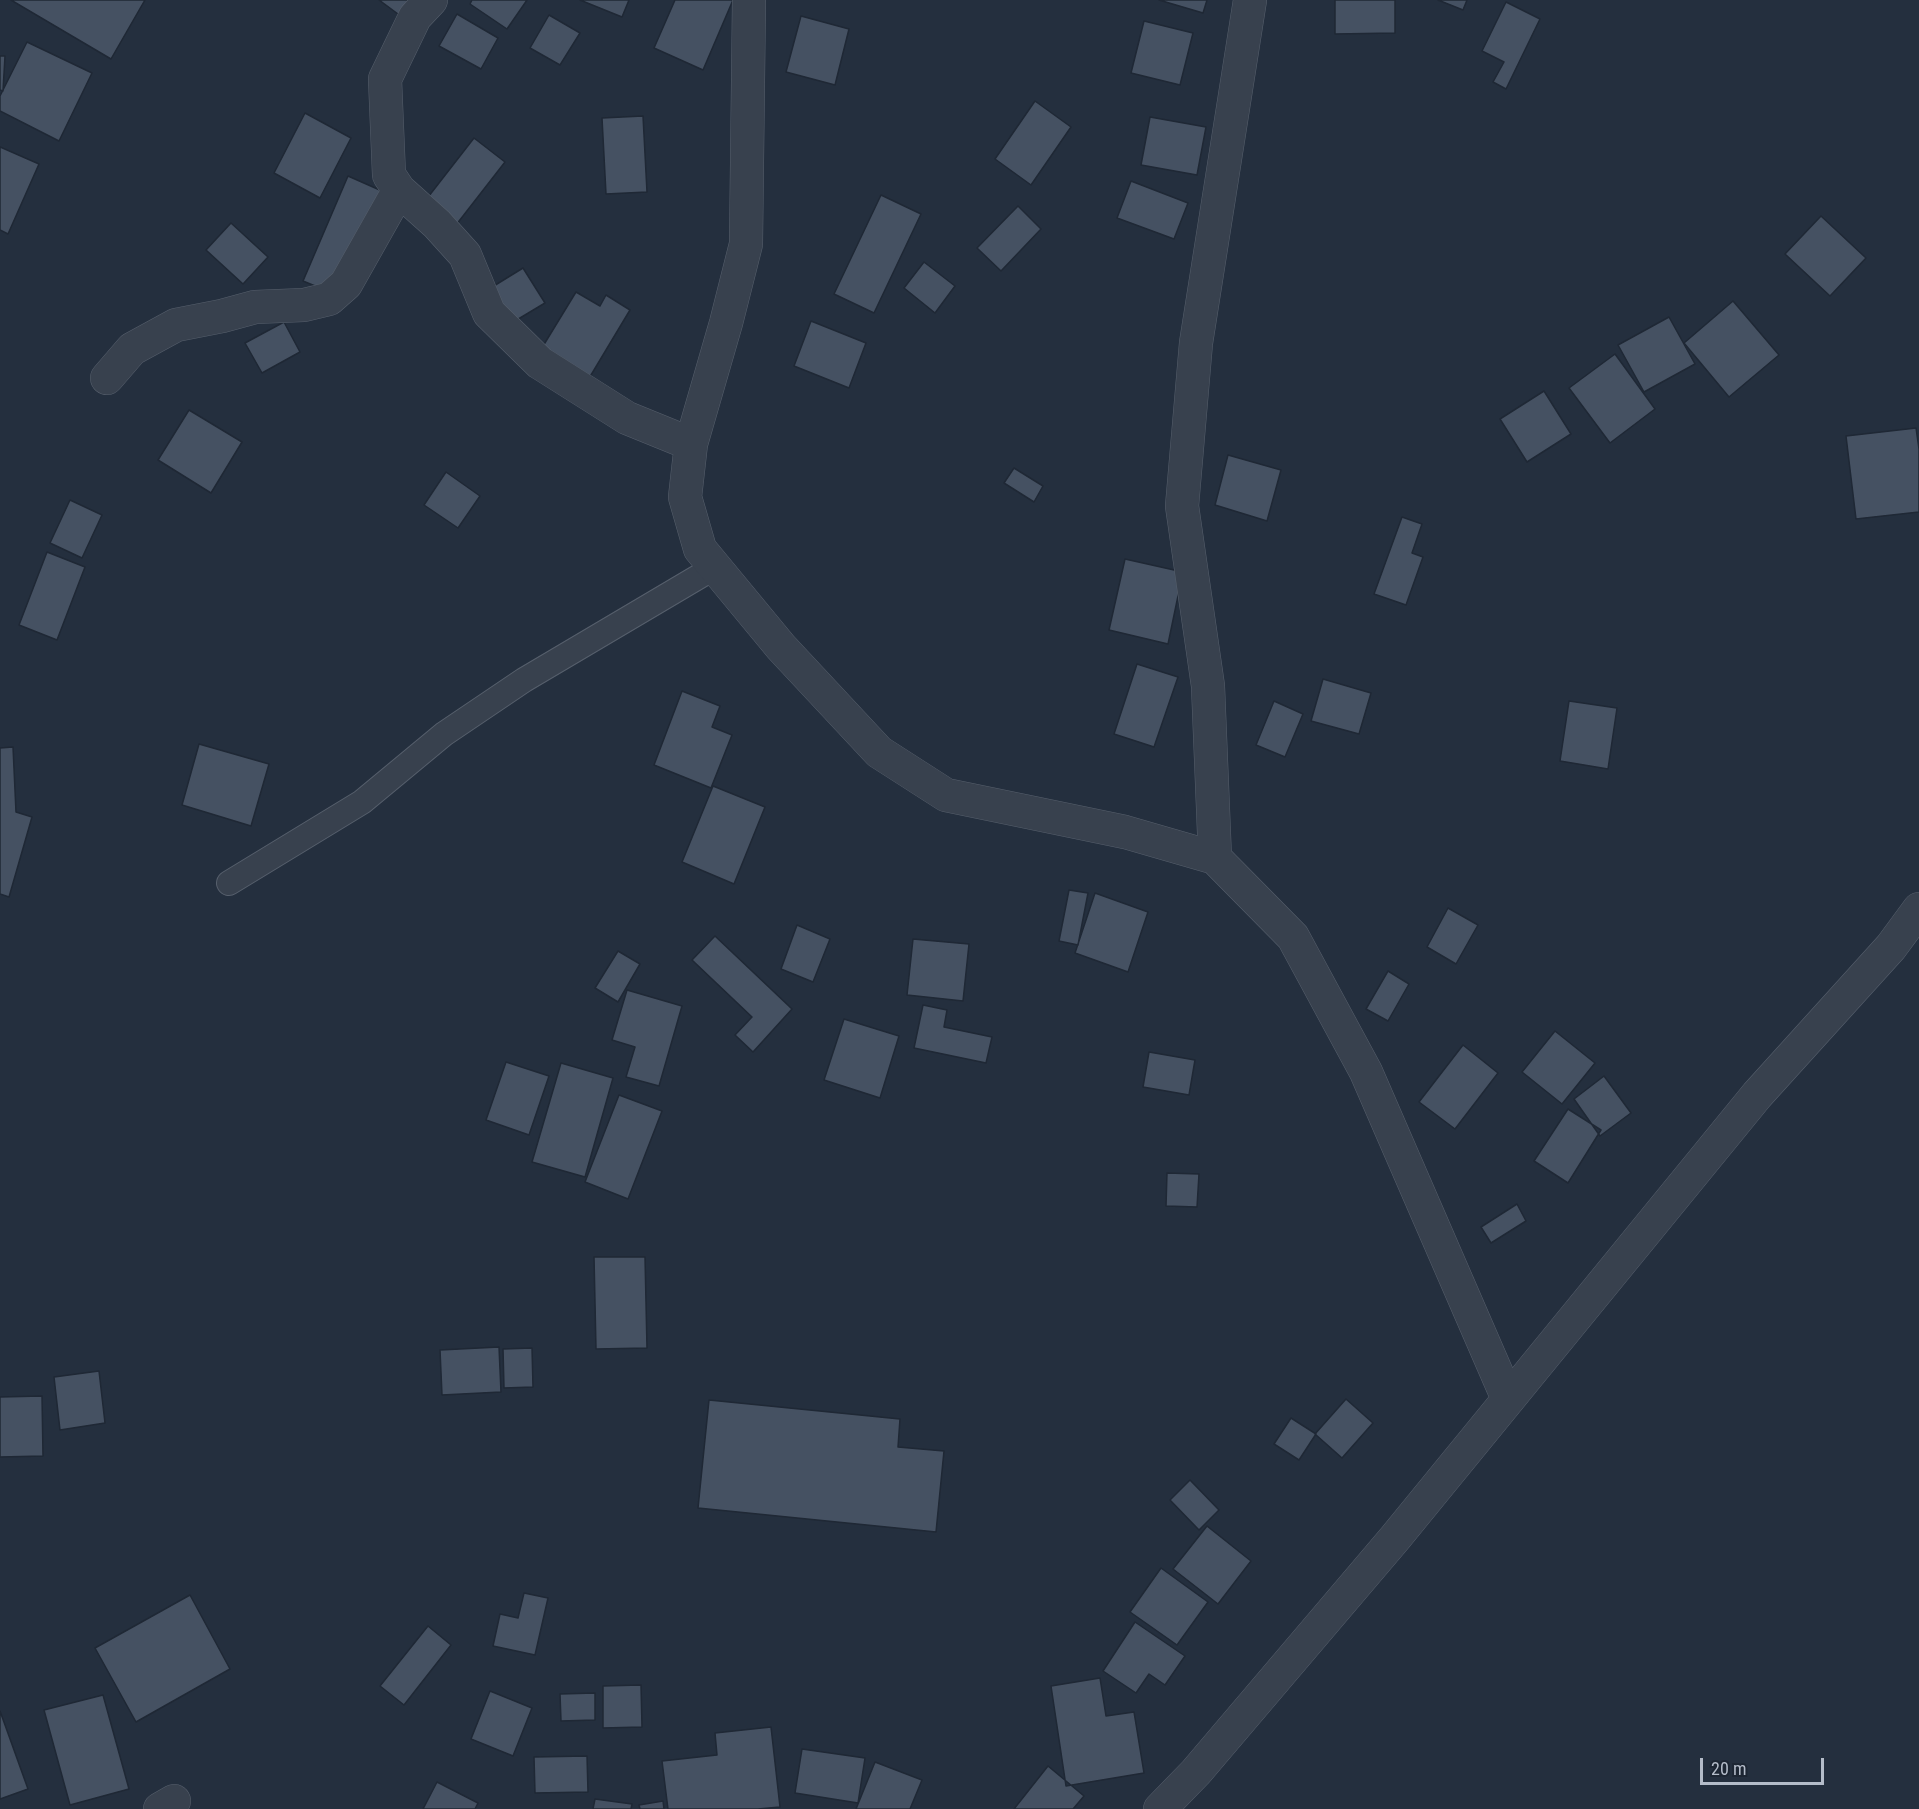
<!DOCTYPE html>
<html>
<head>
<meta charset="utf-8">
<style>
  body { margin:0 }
  #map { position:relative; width:1919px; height:1809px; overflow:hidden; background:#242f3e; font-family:"Roboto Condensed",sans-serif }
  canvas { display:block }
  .scale { position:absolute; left:1700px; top:1758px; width:124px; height:27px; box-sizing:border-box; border:3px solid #b4bcc9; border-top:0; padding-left:8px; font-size:18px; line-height:21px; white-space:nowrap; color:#b4bcc9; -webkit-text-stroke:4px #1d2633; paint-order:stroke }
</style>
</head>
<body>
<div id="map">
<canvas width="1919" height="1809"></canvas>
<div class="scale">20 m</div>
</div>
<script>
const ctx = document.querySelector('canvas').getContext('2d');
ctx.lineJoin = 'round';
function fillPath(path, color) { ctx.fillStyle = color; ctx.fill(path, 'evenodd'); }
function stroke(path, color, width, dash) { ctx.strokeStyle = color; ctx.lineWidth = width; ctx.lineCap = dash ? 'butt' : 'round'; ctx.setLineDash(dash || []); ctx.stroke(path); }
const building = new Path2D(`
  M11 0H145L111 59Z
  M379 0H414L402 17Z
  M472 0H527L507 29 470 4Z
  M580 0H629L622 17Z
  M675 0H733L703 70 654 48Z
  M1159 0H1207L1203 13Z
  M1335 0H1395V33L1335 34Z
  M1438 0H1467L1463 10Z
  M1506 2 1540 19 1506 89 1493 82 1504 62 1482 51Z
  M457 14 498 38 481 69 439 46Z
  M549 15 580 33 560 65 530 48Z
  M801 16 849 29 835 85 786 72Z
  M1144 21 1193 33 1180 85 1131 73Z
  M27 42 92 73 59 141 0 111V96Z
  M0 56H5L3 91 0 90Z
  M1035 101 1071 127 1031 185 995 159Z
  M305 113 351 138 320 198 274 173Z
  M643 116 647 192 606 194 602 118Z
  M1150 117 1206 127 1197 175 1141 165Z
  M474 138 505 162 456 225 425 201Z
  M0 147 39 164 8 234 0 230Z
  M348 176 382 191 337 295 303 281Z
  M1131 181 1188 203 1174 239 1117 218Z
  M881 195 921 214 874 313 834 294Z
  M1018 206 1041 229 1001 271 977 248Z
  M1821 216 1866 258 1830 296 1785 254Z
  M231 223 268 257 243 284 206 250Z
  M924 262 955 286 935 313 904 288Z
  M523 268 545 303 505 327 484 292Z
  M576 292 600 306 606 295 630 310 588 380 540 351Z
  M1733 301 1779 355 1729 397 1684 343Z
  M1669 317 1695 364 1644 392 1618 345Z
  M811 321 866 343 849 388 794 366Z
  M284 322 300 352 262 373 245 343Z
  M1615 354 1655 409 1610 443 1569 388Z
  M1544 391 1571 434 1527 462 1500 419Z
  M189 410 242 442 211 493 158 460Z
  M1916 428 1919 449V512L1856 519 1846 436Z
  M1228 455 1281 470 1267 521 1215 505Z
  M1014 468 1043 486 1034 502 1004 483Z
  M446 472 480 496 458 528 424 505Z
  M70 500 102 515 82 558 50 543Z
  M1402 517 1422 524 1412 553 1423 557 1406 605 1374 594Z
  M47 552 85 567 57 640 19 625Z
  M1125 559 1183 572 1168 644 1109 630Z
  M1137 664 1178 677 1154 747 1114 734Z
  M1323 679 1371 693 1359 734 1311 721Z
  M682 691 720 706 712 727 732 735 711 788 654 765Z
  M1274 701 1303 714 1285 757 1256 745Z
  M1569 701 1617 708 1608 769 1560 761Z
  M199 744 269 764 251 826 182 805Z
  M13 747 16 812 32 817 9 897 0 894V748Z
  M713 786 765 807 734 884 682 862Z
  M1069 890 1088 893 1078 945 1059 941Z
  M1095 893 1148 912 1128 972 1075 953Z
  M1448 908 1478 925 1456 964 1427 947Z
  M797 925 830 939 813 982 781 969Z
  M715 936 792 1009 753 1052 735 1035 752 1017 692 960Z
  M913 939 969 944 963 1001 907 995Z
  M618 951 640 964 618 1002 595 988Z
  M1388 971 1409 984 1388 1021 1366 1009Z
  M627 990 682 1006 659 1086 626 1077 635 1047 612 1040Z
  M923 1005 947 1010 944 1027 992 1037 986 1063 914 1048Z
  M844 1019 899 1036 880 1098 824 1080Z
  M1555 1031 1595 1063 1562 1104 1522 1072Z
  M1463 1045 1498 1073 1455 1129 1419 1102Z
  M1149 1052 1195 1060 1189 1095 1143 1087Z
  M506 1062 549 1076 529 1135 486 1120Z
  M561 1063 613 1078 585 1177 532 1162Z
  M1604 1076 1631 1113 1600 1136 1574 1099Z
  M619 1095 662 1111 628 1199 585 1182Z
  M1568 1109 1601 1130 1568 1183 1534 1161Z
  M1167 1173 1199 1174 1197 1207 1166 1206Z
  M1517 1204 1526 1221 1491 1243 1481 1227Z
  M594 1257H645L647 1348 596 1349Z
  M499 1347 501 1392 442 1395 440 1350Z
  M532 1348 533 1387 504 1388 503 1349Z
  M99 1371 105 1423 60 1430 54 1377Z
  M42 1396 43 1456 0 1457V1397Z
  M1346 1399 1373 1423 1342 1458 1315 1434Z
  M709 1400 900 1419 898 1447 944 1451 936 1532 698 1508Z
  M1291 1418 1316 1434 1299 1460 1274 1444Z
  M1190 1480 1219 1510 1199 1530 1170 1500Z
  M1207 1526 1251 1561 1218 1604 1173 1569Z
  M1161 1568 1208 1602 1177 1645 1130 1612Z
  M524 1593 548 1598 535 1655 493 1646 500 1614 518 1618Z
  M190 1595 230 1669 136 1722 95 1648Z
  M1135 1622 1185 1656 1165 1685 1149 1674 1136 1693 1103 1671Z
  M428 1626 451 1645 404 1705 380 1686Z
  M1100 1678 1106 1716 1134 1712 1144 1773 1066 1786 1051 1686Z
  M641 1685 642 1727 603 1728V1686Z
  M490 1691 532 1708 513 1756 471 1739Z
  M595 1693V1720L561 1721 560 1694Z
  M103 1695 129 1789 70 1805 44 1710Z
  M0 1711 28 1789 0 1799Z
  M771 1727 780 1807 758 1809H668L662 1761 717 1755 715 1733Z
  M802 1749 865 1758 858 1803 795 1793Z
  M587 1756 588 1792 535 1793 534 1757Z
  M875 1762 922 1780 910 1809H856Z
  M1048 1766 1084 1796 1073 1809H1014Z
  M437 1782 478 1803 475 1809H423Z
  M595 1799 632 1804 631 1809H593Z
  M663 1801 664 1809H640L639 1805Z`);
const service = new Path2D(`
  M229 883 362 802 444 734 524 680 715 567`);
const minor = new Path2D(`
  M431 0 415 17 385 79 389 175 399 190 437 224 465 255 489 313 540 363 627 418 691 444
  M749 0 746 244 726 323 691 444 685 497 700 549 781 647 879 752 946 795 1125 832 1215 858 1293 937 1366 1072 1508 1399
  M107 378 132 349 176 325 222 316 255 307 304 305 329 299 346 284 399 190
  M1215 858 1208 686 1182 506 1196 343 1250 0
  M160 1809 174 1801
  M1160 1809 1196 1772 1395 1538 1757 1095 1891 947 1919 909`);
fillPath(building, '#455162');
stroke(building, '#1f2835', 1.5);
stroke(service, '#565f6c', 26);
stroke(minor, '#565f6c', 34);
stroke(service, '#38414e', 24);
stroke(minor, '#38414e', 33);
</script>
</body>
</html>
